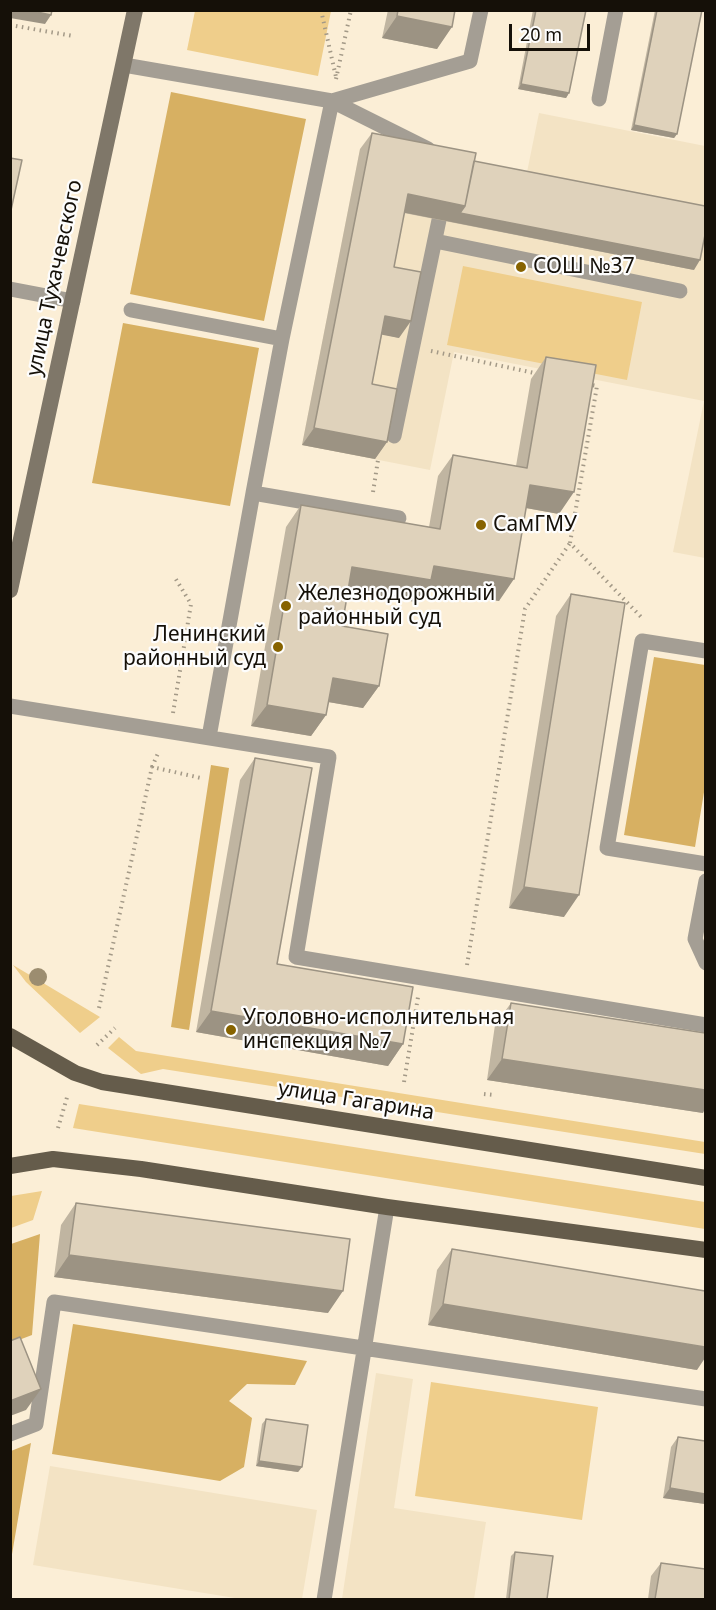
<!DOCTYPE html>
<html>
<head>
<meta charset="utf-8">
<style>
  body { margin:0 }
  #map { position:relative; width:716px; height:1610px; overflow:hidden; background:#fbeed6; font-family:"Noto Sans",sans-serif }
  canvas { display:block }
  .frame { position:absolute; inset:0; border:12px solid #151008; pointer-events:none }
  .scale { position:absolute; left:509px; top:24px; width:81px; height:27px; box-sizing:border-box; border:3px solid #151008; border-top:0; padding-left:8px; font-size:18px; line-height:21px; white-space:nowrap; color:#151008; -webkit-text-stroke:4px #fdfdfd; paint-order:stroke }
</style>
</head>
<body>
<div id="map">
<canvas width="716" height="1610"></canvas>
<div class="frame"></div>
<div class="scale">20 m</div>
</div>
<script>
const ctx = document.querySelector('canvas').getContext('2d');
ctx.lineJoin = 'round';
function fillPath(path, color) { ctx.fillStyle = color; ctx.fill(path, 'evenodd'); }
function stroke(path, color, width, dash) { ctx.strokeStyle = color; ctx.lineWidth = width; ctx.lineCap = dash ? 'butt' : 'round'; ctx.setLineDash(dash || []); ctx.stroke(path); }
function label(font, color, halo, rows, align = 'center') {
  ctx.font = font + ' "Noto Sans",sans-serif'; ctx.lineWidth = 4.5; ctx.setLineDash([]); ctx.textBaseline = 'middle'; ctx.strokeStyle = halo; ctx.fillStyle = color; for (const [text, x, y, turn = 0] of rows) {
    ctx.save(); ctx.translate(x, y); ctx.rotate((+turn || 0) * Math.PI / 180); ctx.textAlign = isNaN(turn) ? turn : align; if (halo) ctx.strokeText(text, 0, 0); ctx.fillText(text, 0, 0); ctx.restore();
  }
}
const built = new Path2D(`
  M539 113 705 146V558L673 552 704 401 454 352 430 470 302 445 360 149 525 182Z
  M376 1373 413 1379 394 1508 486 1522 474 1599H342Z
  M50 1466 317 1510 302 1599H241L33 1565Z`);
const green = new Path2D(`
  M195 11H331L318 76 187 50Z
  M463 266 642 302 627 380 447 345Z
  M13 965 100 1017 80 1033 26 982Z
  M119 1037 136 1051 705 1142V1154L163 1069 141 1074 108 1048Z
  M79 1104 705 1202V1229L73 1128Z
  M42 1191 33 1220 11 1228V1196Z
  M431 1382 598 1407 582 1520 415 1496Z`);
const forest = new Path2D(`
  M171 92 306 119 264 321 130 294Z
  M123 323 259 348 230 506 92 483Z
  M654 657 705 665V786L695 847 624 835Z
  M211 765 229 768 189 1030 171 1027Z
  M40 1234 32 1335 11 1343V1244Z
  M73 1324 307 1361 295 1385 247 1384 229 1401 252 1418 244 1467 220 1481 52 1454Z
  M31 1443 11 1560V1451Z`);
const path = new Path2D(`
  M321 10 336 77
  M10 25 73 36
  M336 79 351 10
  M431 351 539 374
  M587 384 597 386 570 543 643 619
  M373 492 378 460
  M187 635 207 639
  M173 713 191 604 174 576
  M152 767 159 751
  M467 965 525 609 570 543
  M99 1008 152 767 201 778
  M97 1045 115 1028
  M404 1082 418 997
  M484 1094 494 1095
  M58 1128 68 1094`);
const service = new Path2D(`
  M124 65 332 101 282 339 253 493 399 518
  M599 99 616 10
  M332 101 470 61 481 10
  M332 101 428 149
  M435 241 680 291
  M10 289 73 301
  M131 310 282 339
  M394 436 439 220
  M706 651 642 641 607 848 706 864
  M10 706 329 757 296 957 706 1025
  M209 737 253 493
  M706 881 695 939 706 963
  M10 1434 36 1424 54 1302 706 1399
  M324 1600 387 1207`);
const secondary = new Path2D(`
  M10 590 135 10`);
const primary = new Path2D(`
  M10 1036 75 1073 102 1082 706 1178
  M10 1166 53 1159 141 1169 387 1207 706 1250`);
const trees = [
  [38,977]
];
const wall = new Path2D(`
  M388 10H455L437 49 382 38Z
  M533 10H586L569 93 566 98 518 89Z
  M655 10H702L677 134 674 138 631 130Z
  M372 133 474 161 694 270 404 213 394 267 399 338 382 334 372 384 387 442 375 459 302 445 360 149Z
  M546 357 559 514 526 508 499 601 425 588 416 602 348 590 342 626 379 686 363 708 328 702 326 715 311 736 251 726 286 527 301 505 429 527 438 476 453 455 516 466 531 379Z
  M571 594 564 917 509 908 556 616Z
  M255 758 277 964 403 1044 388 1066 196 1032 240 780Z
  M511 1003 703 1113 487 1080 495 1025Z
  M76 1203 328 1313 54 1277 61 1225Z
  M452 1249 697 1370 428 1325 437 1270Z
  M266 1419 302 1467 298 1472 256 1466 262 1424Z
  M678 1437 705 1441V1504L663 1498 671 1447Z
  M515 1552 547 1599H506L511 1556Z
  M661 1563 705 1599H648L651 1576Z`);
const shadedWall = new Path2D(`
  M10 10H28L51 15 45 24 10 18Z
  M397 16 452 27 437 49 382 38Z
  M521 84 569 93 566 98 518 89Z
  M634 125 677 134 674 138 631 130Z
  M408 194 465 206 700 260 694 270 396 211Z
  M385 316 411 321 399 338 373 333Z
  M314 428 387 442 375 459 302 445Z
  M530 485 574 492 559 514 515 506Z
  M434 566 514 579 499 601 425 588 416 602 337 588 352 567Z
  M333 678 379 686 363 708 317 700Z
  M267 705 326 715 311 736 251 726Z
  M524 887 579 895 564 917 509 908Z
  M211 1011 403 1044 388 1066 196 1032Z
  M502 1059 705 1090V1109L703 1113 487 1080Z
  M69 1255 343 1291 328 1313 54 1277Z
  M443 1304 705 1347V1358L697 1370 428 1325Z
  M41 1389 26 1410 10 1416V1401Z
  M259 1461 302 1467 298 1472 256 1466Z
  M670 1488 705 1494V1504L663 1498Z`);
const building = new Path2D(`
  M28 10H52L51 15Z
  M398 10H455L452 27 397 16Z
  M536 10H586L569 93 521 84Z
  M657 10H702L677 134 634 125Z
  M372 133 476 153 465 206 408 194 394 267 421 272 411 321 385 316 372 384 397 389 387 442 314 428Z
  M10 158 22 160 11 210 10 209Z
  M474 161 705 206V235L700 260 460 213 465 206Z
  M546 357 596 365 574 492 530 485 514 579 434 566 431 580 352 567 342 626 388 634 379 686 333 678 326 715 267 705 301 505 440 529 453 455 527 468Z
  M571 594 625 603 579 895 524 887Z
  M255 758 312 768 277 964 413 987 403 1044 211 1011Z
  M511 1003 705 1033V1090L502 1059Z
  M76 1203 350 1239 343 1291 69 1255Z
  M452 1249 705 1291V1347L443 1304Z
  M20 1337 41 1389 10 1401V1341Z
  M266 1419 308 1425 302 1467 259 1461Z
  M678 1437 705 1441V1494L670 1488Z
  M515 1552 553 1556 547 1599H509Z
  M661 1563 705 1569V1599H655Z`);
const markers = [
  [521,267,6,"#876300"],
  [481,525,6,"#876300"],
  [286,606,6,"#876300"],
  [278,647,6,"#876300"],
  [231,1030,6,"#876300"]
];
const poiNames = [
  ["СОШ №37",533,267],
  ["СамГМУ",493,525],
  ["Железнодорожный",298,594],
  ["районный суд",298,618],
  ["Ленинский",266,635,"right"],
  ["районный суд",266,659,"right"],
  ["Уголовно-исполнительная",243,1018],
  ["инспекция №7",243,1042]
];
const streetNames = [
  ["улица Тухачевского",55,278,-78],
  ["улица Гагарина",356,1101,9]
];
fillPath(built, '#f3e3c4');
fillPath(green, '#efce8b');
fillPath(forest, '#d7b062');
stroke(path, '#a39987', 4, [1.5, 4.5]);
stroke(service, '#a49e94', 15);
stroke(secondary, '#7f7769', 16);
stroke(primary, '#655c4b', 16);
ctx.fillStyle = '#9c8d70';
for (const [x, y] of trees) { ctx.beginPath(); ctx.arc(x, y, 9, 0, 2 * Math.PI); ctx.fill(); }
fillPath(wall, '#c0b5a1');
fillPath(shadedWall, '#9c9383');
fillPath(building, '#dfd2bb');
stroke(building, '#9c9383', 1.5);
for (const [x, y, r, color] of markers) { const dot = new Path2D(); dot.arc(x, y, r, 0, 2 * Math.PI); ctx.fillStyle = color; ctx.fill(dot); stroke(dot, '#fdfdfd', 2); }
label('21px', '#151008', '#fdfdfd', poiNames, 'left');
label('21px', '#151008', '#fdfdfd', streetNames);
</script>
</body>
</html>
